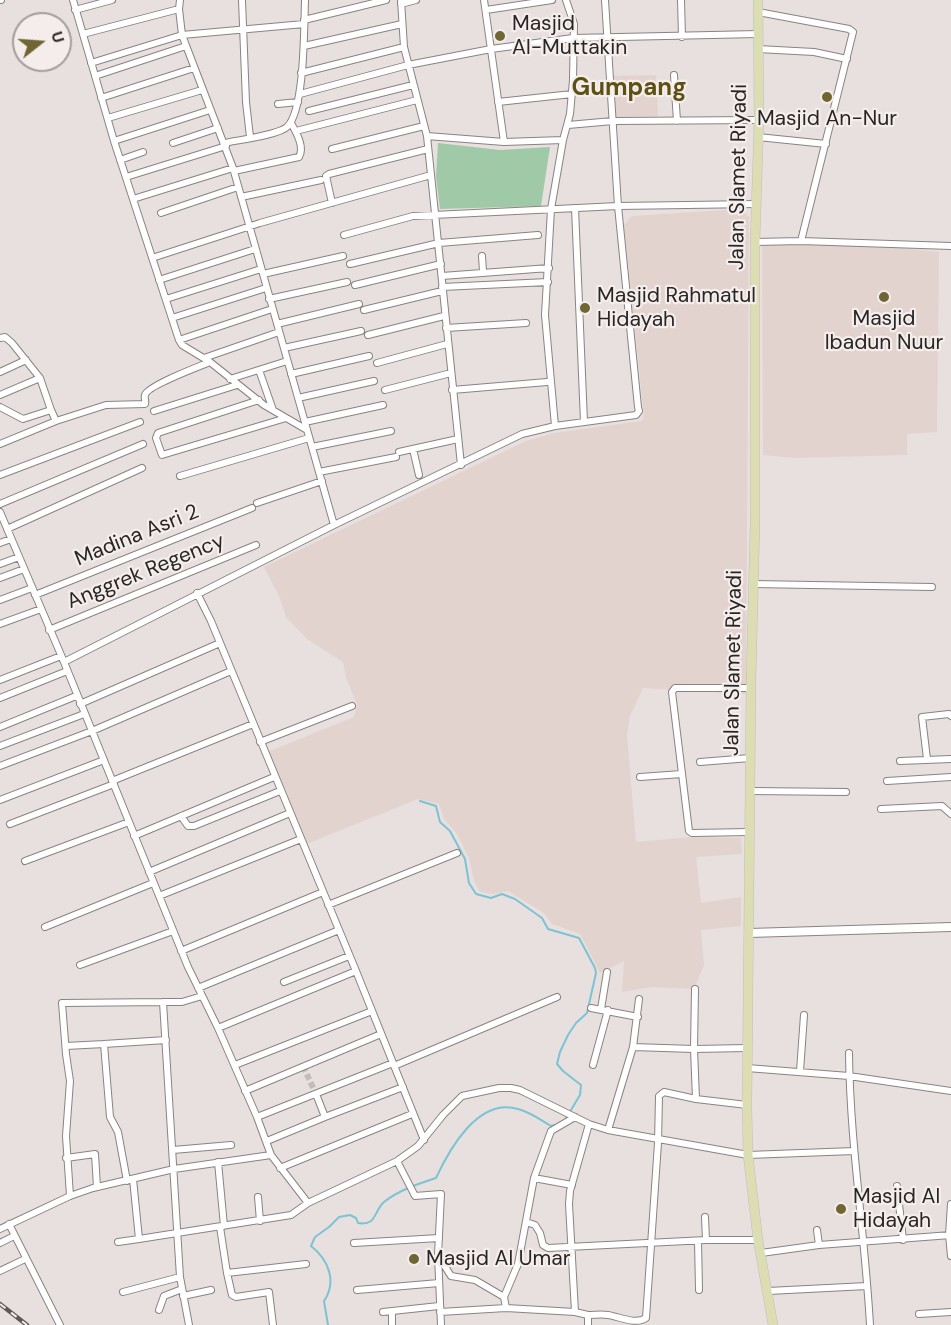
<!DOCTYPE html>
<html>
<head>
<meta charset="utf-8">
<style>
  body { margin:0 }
  #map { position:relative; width:951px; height:1325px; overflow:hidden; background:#e7e0de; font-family:"DM Sans",sans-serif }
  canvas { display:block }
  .north { position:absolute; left:12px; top:12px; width:60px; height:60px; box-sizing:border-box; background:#f4edeb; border:2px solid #a29d9c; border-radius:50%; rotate:73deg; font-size:16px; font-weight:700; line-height:24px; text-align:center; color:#282625 }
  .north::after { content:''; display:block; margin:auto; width:21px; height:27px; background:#706633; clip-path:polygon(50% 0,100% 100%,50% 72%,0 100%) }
</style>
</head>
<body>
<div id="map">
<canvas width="951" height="1325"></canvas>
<div class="north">U</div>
</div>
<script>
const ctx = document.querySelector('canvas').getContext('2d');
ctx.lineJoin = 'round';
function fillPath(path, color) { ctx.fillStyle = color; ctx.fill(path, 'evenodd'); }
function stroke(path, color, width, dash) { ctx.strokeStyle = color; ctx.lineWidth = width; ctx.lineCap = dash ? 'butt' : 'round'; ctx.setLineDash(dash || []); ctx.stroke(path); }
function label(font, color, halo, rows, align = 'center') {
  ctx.font = font + ' "DM Sans",sans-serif'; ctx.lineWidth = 4.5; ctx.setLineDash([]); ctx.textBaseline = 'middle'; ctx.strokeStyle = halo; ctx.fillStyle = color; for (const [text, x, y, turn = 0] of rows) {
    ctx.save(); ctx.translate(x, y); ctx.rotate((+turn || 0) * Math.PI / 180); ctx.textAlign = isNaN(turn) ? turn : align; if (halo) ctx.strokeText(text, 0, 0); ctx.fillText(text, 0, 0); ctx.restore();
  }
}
const built = new Path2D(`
  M656 75 658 116 613 117 611 76Z
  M741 209 749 217 746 694 643 688 630 716 627 735 636 842 691 837 741 838 742 854 696 857 701 903 741 897V926L701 930 704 965 694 989 652 987 622 992 624 961 600 973 580 934 552 924 544 913 508 891 493 894 480 892 474 881 469 858 457 834 444 819 439 804 418 799 304 845 265 753 354 717 357 705 346 677 343 662 307 639 286 617 280 598 264 567 526 441 554 433 642 421 644 417 624 225 632 216Z
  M762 243H854L939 252 937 432 907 434V455L795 458 763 455Z`);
const green = new Path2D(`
  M438 143 500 150 550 147 541 206 440 209 436 177Z`);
const stream = new Path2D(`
  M420 801 436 806 440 822 450 831 465 859 469 883 476 894 491 898 502 894 515 899 542 918 548 929 579 938 595 968 596 973 587 1013 576 1023 568 1035 560 1052 557 1064 563 1071 581 1085 580 1095 565 1120
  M328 1325 324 1301C337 1282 329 1260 311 1246L315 1237 329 1227 339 1217 350 1215 356 1218 358 1223C377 1226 373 1212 384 1202 399 1190 418 1184 436 1178 449 1150 478 1097 518 1109 530 1112 541 1120 551 1126L555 1125`);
const streetTunnel = new Path2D(`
  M303 1066 316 1094`);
const street = new Path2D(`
  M0 0H1
  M73 0 114 141 179 340 182 345 210 362 264 405 307 430
  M180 0 179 9 182 35 233 168 334 525
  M242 0 246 102 250 137
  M401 0 404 47 427 136 461 465
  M484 0 504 142
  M681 0 682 37
  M401 4 416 0
  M75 10 112 0
  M486 10 552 0
  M758 12 849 29 853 32 801 241
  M304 20 386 0
  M83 34 179 9
  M304 46 402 24
  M758 49 814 52 847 59
  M91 63 182 35 304 24
  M301 73 404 47
  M674 75 677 121
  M95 76 186 46
  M300 94 408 65 491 49 573 38 758 34
  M101 98 194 68
  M498 102 572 94
  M278 104 298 102
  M309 111 413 85
  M108 118 202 90
  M568 125 613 121 759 120
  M296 131 417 100
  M427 136 504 142 563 140
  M758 137 826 144
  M114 141 210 110
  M173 143 218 128
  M225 143C238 140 278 135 287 127 305 110 304 26 305 0
  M332 149 424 126
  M120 160 143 152
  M234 171 299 157C305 147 296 132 291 123
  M126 177 226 146
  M241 197 321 180
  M133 199 233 168
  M332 203 326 176 329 174 428 149
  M575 208 584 422
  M161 213 238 187
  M344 235 413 216 618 206 605 0
  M755 242 801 241 951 246
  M482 256 483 272
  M152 258 260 223 431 175
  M350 264 439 243 538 235
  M263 274 343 256
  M442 276 549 268
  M159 280 255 249
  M355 285 441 264
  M442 287 548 282
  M166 299 261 269
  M269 299 347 282
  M364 310 442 291
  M172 318 266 288
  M277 324 359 304
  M446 328 526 323
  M368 335 444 316
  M0 338 5 337 12 343 40 378 51 410
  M179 340 272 309
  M284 348 361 331
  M204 358 279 332
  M377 363 447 344
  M259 370 273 410
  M0 372 26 360
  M291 374 369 356
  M230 379 287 361
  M385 390 451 373
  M452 390 547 382
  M0 395 40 378
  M298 398 374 381
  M259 400 158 433 156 438 162 455 286 418
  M0 407 23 419 51 410 56 421
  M154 411 237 385
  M305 422 383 405
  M555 426 545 315 551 209 563 140 570 114 573 80 574 24 566 0
  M0 444 56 421 106 405 145 404C146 401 144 398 145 395 147 386 200 366 210 362
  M312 447 391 431
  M413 449 419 475
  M399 452 458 439
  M319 472 396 457
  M0 475 140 422
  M180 476 309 438
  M257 503 322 481
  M0 504 143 444
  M0 512 64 662
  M7 529 142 468
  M0 543 11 539
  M0 564 19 557
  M0 578 24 569
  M753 584 932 587
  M197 593 211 621 356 971 424 1140
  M35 595 252 508
  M0 600 32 588
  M0 624 41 609
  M49 630 256 545
  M0 680 61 656
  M0 698 67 671
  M80 704 220 643
  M0 727 76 696
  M260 742 352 706
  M0 746 84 714
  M927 759 922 717 949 714 951 716
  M900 761 951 759
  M700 762 750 758
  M0 766 92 731 231 671
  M640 777 682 774
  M112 781 253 724
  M887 781 951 777
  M750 791 846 792
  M0 800 104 760
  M881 809 942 806 951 814
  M181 816 188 826H194L280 791
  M10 824 114 784
  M750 832 692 833 689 831 672 692 675 688H751
  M134 836 274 777
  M25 861 129 822
  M149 872 290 813
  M159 896 301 839
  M328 905 457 853
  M45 927 153 883
  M181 951 323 892
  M80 965 173 931
  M284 982 349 956
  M198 988 339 930
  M591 1008 638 1017
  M601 1009 607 972
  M218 1028 356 971
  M66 1046 104 1044
  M633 1047 694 1049 695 989
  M849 1053C850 1144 865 1234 870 1325
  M235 1065 372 1011
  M593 1065 608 1010
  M394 1066 557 997
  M747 1068 849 1076 951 1091
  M800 1071 804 1015
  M245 1091 381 1034
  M696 1099 694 1049 747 1048
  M257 1117 393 1063
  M325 1117 403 1087
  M575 1117 551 1131 534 1178 518 1264 504 1297 506 1308 575 1312
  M608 1130 633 1047 639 999
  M267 1141 325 1117 316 1094
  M173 1150 231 1145
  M66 1158 95 1154 97 1187
  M397 1161 415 1196 441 1194 438 1255 441 1325
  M218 1162 224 1226
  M280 1168 412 1114
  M534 1178 572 1185
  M133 1179 139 1239 291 1215 308 1203 397 1161 418 1146 443 1115 462 1096 499 1088H511L520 1090 589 1124 608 1130 748 1155 854 1151
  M127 1181 118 1132 110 1117 104 1044 166 1040
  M897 1186 903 1240
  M70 1196 66 1136 70 1081 66 1054 62 1003 163 1002
  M258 1197 260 1221
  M308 1203 271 1155 257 1117 218 1028 188 967 64 662 334 525 522 434 555 426 636 415 639 411 638 407 618 206 756 204
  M951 1204 949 1235 951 1256
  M705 1217 706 1240
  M526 1222 535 1225 540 1233 543 1245 548 1248 706 1240H758
  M9 1224 60 1325
  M220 1227 227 1273 232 1295 236 1297 269 1292 273 1325
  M0 1229 70 1196 93 1188 174 1169 271 1155
  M817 1230 819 1245
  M698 1241 699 1290
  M118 1242 139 1239
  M0 1243 14 1236
  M354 1243 439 1238
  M761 1253 819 1245 951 1235
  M439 1257 451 1276 475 1280 504 1297
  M0 1271 25 1259
  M227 1273 306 1264
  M357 1290 439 1283
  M768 1291 867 1286
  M123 1292 180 1277
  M183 1296 211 1290
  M159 1310 164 1296 182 1289
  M383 1312 439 1306
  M440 1312 506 1308
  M919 1314 951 1312
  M588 1315C595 1315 602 1314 608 1315 620 1317 636 1325 646 1318L658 1143 659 1096 664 1092 696 1099 747 1105
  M189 1325 180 1277 163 1002H182L202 996
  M392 1325V1311
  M588 1325V1315L575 1312 569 1204 570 1191 589 1124`);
const secondary = new Path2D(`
  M749 933 951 927`);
const primary = new Path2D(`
  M758 0 759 120 755 242V523L751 681 747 1105 748 1155 758 1240 773 1325`);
const rail = new Path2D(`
  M0 1304 27 1325`);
const markers = [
  [500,36,6,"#706633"],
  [827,97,6,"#706633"],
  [884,297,6,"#706633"],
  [585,308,6,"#706633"],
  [841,1209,6,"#706633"],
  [414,1259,6,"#706633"]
];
const poiNames = [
  ["Masjid",512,24],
  ["Al-Muttakin",512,48],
  ["Masjid An-Nur",827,119,"center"],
  ["Masjid Rahmatul",597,296],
  ["Hidayah",597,320],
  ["Masjid",884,319,"center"],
  ["Ibadun Nuur",884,343,"center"],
  ["Masjid Al",853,1197],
  ["Hidayah",853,1221],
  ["Masjid Al Umar",426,1259]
];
const streetNames = [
  ["Jalan Slamet Riyadi",739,177,-89],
  ["Madina Asri 2",137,536,-22],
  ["Anggrek Regency",146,572,-22],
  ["Jalan Slamet Riyadi",734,663,-89]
];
const quarterNames = [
  ["Gumpang",629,89]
];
fillPath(built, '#e2d3cf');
fillPath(green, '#a0c9a7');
stroke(stream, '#7cc3d3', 2);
stroke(streetTunnel, '#c1bbb9', 6, [6, 3]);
stroke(street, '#8a8381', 8);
stroke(secondary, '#8a8381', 10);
stroke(primary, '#bebebe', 10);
stroke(street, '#fff', 6);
stroke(secondary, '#fff', 8);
stroke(primary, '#ddddb3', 9);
stroke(rail, '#5d5958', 4.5);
stroke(rail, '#f4edeb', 2, [7]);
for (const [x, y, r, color] of markers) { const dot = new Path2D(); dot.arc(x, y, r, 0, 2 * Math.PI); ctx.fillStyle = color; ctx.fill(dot); stroke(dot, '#f4edeb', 2); }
label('21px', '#282625', '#f4edeb', poiNames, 'left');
label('21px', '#282625', '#f4edeb', streetNames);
label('bold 24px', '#5c5113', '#f4edeb', quarterNames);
</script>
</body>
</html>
